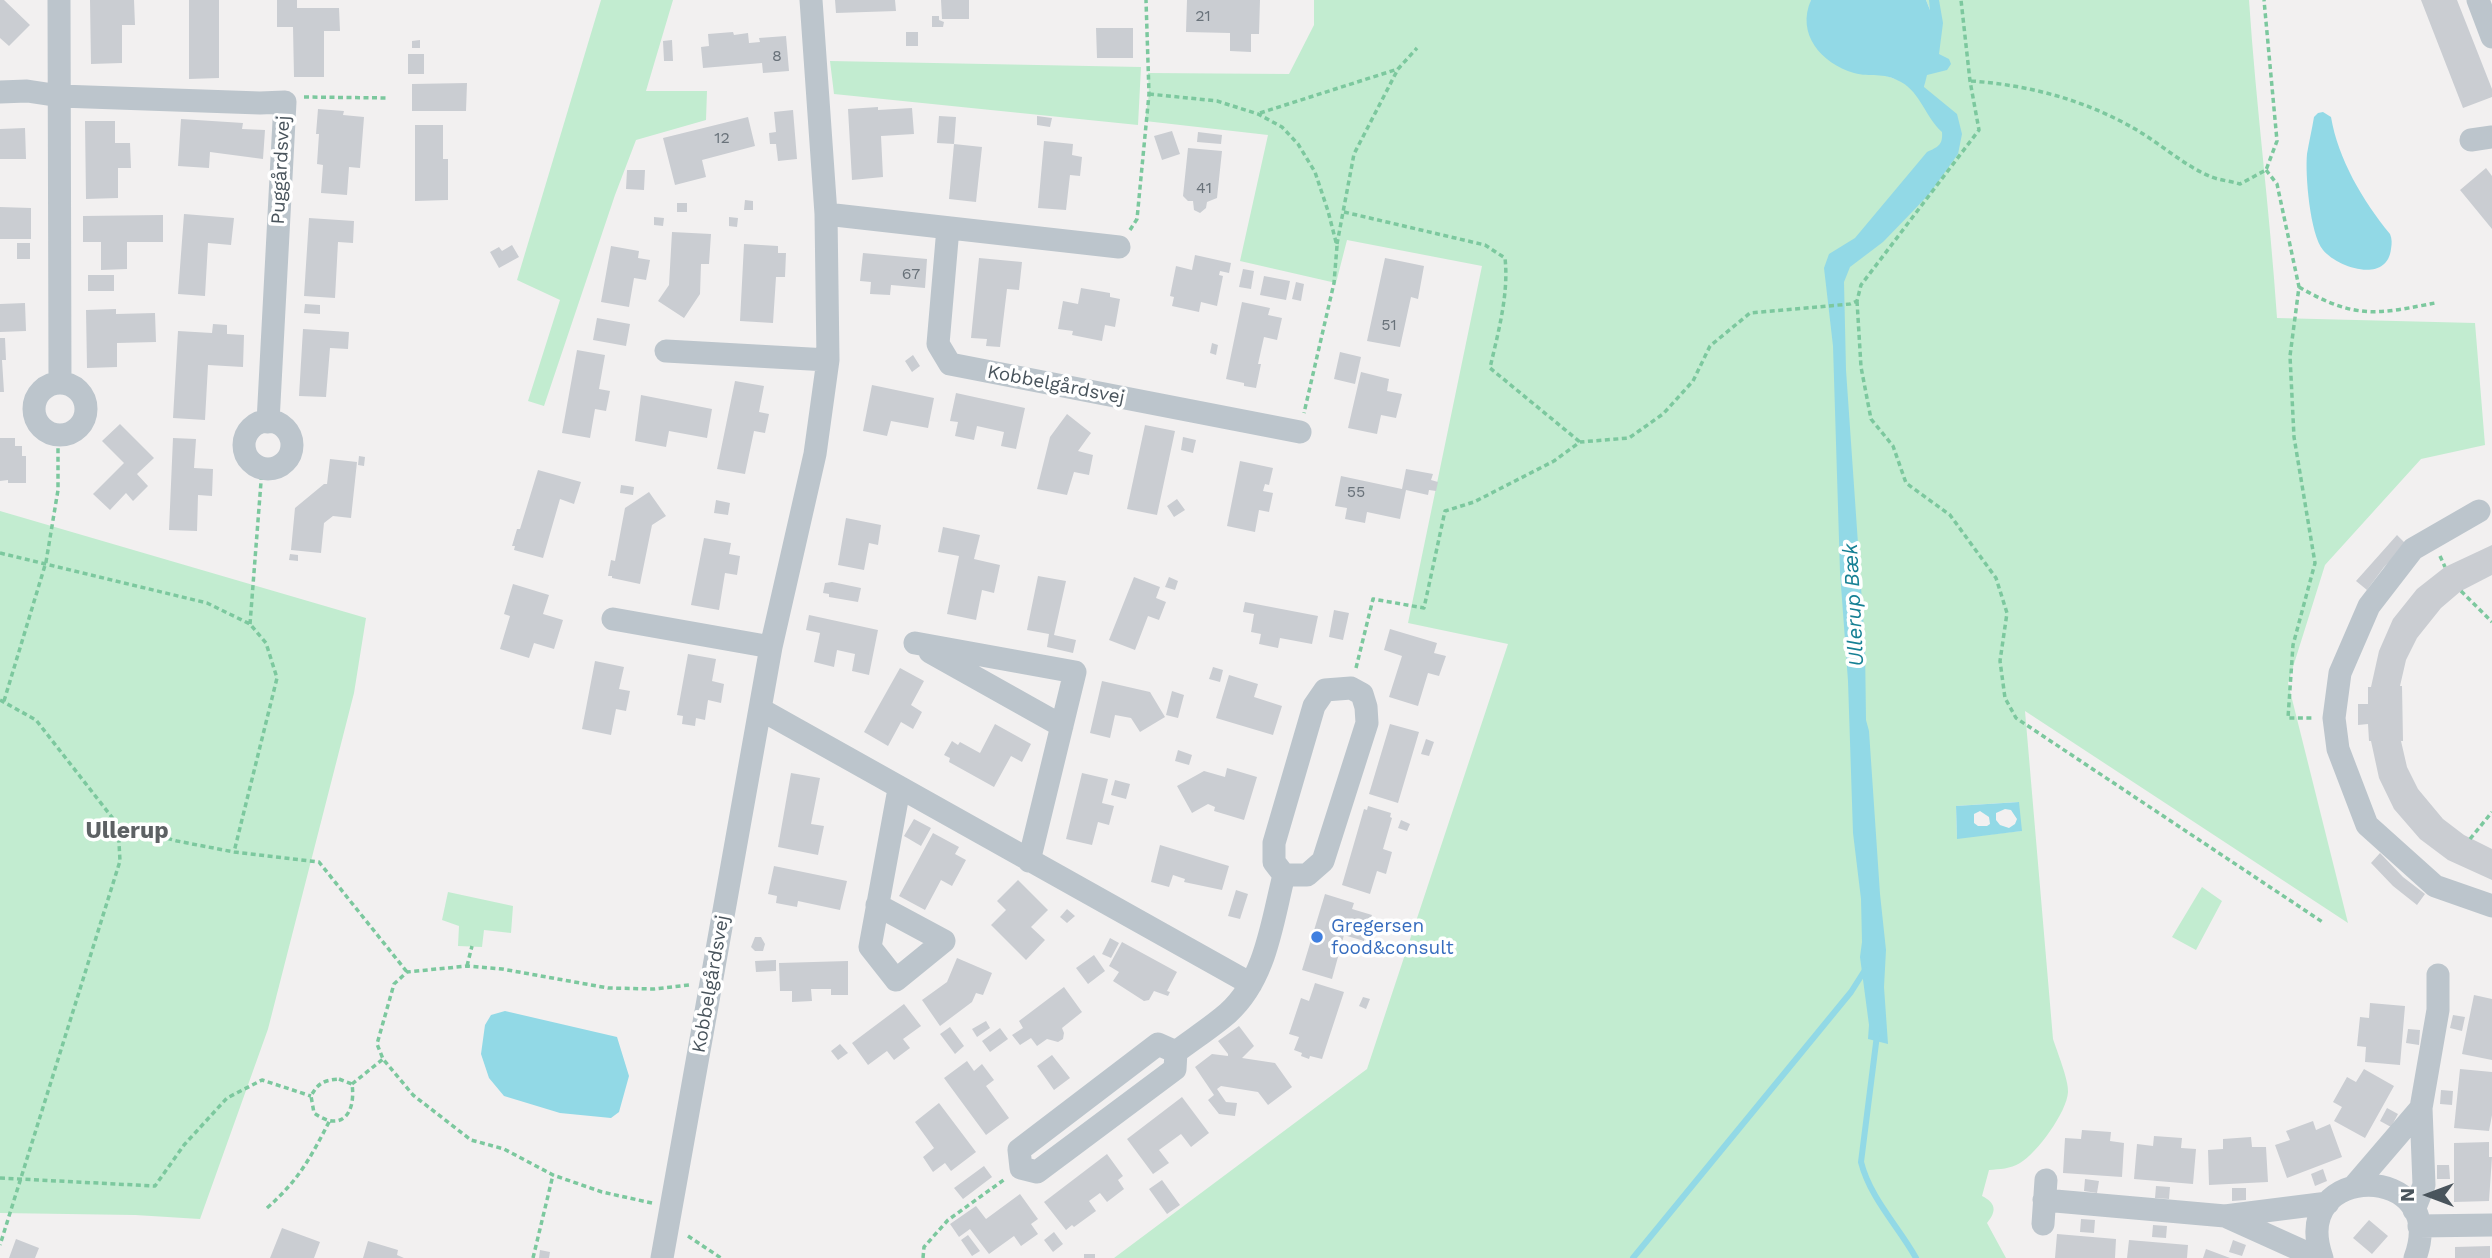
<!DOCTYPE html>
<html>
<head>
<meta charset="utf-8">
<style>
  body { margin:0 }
  #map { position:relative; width:2492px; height:1258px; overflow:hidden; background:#f2f0f0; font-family:"Work Sans",sans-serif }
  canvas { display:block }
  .north { position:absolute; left:2394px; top:1160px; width:70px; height:70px; -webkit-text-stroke:5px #fff; paint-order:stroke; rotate:270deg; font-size:19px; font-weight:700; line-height:28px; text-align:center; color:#49545c }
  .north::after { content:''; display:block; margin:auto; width:24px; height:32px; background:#49545c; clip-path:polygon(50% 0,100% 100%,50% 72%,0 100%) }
</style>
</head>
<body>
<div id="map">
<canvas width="2492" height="1258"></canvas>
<div class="north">N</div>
</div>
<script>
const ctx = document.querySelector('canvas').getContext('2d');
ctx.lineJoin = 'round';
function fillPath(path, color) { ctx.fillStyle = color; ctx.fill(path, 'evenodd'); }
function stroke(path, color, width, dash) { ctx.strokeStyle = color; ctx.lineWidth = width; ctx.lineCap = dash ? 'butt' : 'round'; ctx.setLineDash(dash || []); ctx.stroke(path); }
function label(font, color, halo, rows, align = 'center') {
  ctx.font = font + ' "Work Sans",sans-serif'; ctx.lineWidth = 7; ctx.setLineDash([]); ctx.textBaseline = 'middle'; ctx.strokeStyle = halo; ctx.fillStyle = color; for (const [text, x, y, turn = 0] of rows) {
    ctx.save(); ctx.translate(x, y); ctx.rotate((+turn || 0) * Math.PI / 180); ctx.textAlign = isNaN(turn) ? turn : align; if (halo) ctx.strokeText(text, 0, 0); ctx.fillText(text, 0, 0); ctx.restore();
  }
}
const green = new Path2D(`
  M601 0H673L646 91H707L706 120 636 140 615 195 544 406 528 401 560 300 517 280Z
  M1314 0H1811L1810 3 1855 73 1881 74 1901 81 1923 95 1933 17 1926 0H2249C2256 106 2270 212 2277 318L2475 323 2485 445 2421 459 2325 565 2288 683 2348 923 2025 711 2053 1039C2057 1051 2069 1081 2068 1092 2067 1112 2037 1153 2020 1163 2010 1169 2000 1169 1989 1170L1982 1196C1996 1203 1997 1211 1987 1223L2006 1258H1114L1367 1069 1508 644 1408 623 1482 266 1347 240 1336 283 1240 261 1268 135 1145 121 1149 94 1148 73 1289 74 1314 25ZM2018 802 2021 831 1957 838 1956 806Z
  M830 61 1141 67 1138 125 834 94Z
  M0 511 366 618 354 693 268 1029 200 1219 135 1215 0 1213Z
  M2202 887 2222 901 2196 950 2172 937Z
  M448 892 513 906 511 933 484 930 482 947 458 946 459 926 442 920Z`);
const water = new Path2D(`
  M1811 0H1926L1930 10 1929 0H1939L1943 23 1939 54 1949 59 1951 64 1947 70 1927 75 1924 87 1957 114 1962 134 1958 154 1930 193 1914 210 1883 242 1850 267 1844 282 1846 370 1865 645 1866 720 1869 731 1880 894 1886 950 1884 987 1888 1044 1868 1039 1869 1025 1860 957 1862 942 1861 899 1853 833 1848 681 1840 572 1833 346 1824 268 1829 254 1855 238 1927 152C1938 147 1943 145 1942 132 1926 118 1920 92 1901 82 1882 71 1871 78 1854 73 1821 63 1796 34 1811 0Z
  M2323 112 2331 117C2338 159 2363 201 2390 234 2392 239 2392 243 2391 249 2387 284 2338 268 2323 250 2310 234 2305 175 2307 154 2309 142 2312 129 2314 117L2318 113Z
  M2019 802 2022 831 1957 839 1956 806ZM2005 809 2011 810 2017 819 2015 824 2009 828 2000 825 1996 820V813ZM1980 811 1989 817 1990 824 1987 826H1978L1974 823V814Z
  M505 1011 617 1037 629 1076 619 1112 611 1118 560 1113 504 1096 489 1078 481 1054 485 1025 491 1015Z`);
const stream = new Path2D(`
  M1877 1035 1861 1162C1870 1198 1898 1226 1916 1258
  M1633 1258 1851 992 1865 970`);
const building = new Path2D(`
  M0 0H4L30 25 9 46 0 38Z
  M90 0H134L135 25H122V63L91 64Z
  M189 0H219V78L189 79Z
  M277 0H297V8H339L340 31H324V77H294L293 27H277Z
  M835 0H895L896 11 836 13Z
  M941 0H969V19H942Z
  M1187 0H1260L1259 34H1251V52L1230 51V33L1186 32Z
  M2421 0H2457L2492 89V97L2463 108Z
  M932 16H939V20L944 22 943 27H932Z
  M1096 28H1133V58H1097Z
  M733 32 734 35 748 33 749 43 760 42 759 38 786 36 789 71 763 73 762 63 703 68 701 47 709 46 708 34Z
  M906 32H918V46H906Z
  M420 40V48H412V41Z
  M672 40 673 61H664L663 41Z
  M408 54H424V74H408Z
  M467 83 466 111H412V84Z
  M878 107V110L912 108 914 134 881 136 883 177 852 180 848 109Z
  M318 109 344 111 343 115 364 117 360 168 349 167 347 195 321 193 323 165 317 164 319 134H316Z
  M793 110 797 159 778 161 776 144H770L769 133 776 132 774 112Z
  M939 116 956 117 954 144 937 143Z
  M1037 116 1052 118 1050 127 1037 125Z
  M748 117 755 146 702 160 706 177 675 185 663 138Z
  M181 119 243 123 242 129 265 130 263 159 210 152 209 168 178 166Z
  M85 121H115V143H130L131 168H118V198L86 199Z
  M415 125H443V159H448V200L415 201Z
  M25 128 26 159H0V129Z
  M1172 131 1180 154 1162 160 1154 136Z
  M1198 132 1222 135 1221 144 1197 142Z
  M1044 141 1073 144 1072 155 1082 157 1080 176 1070 175 1066 210 1038 208Z
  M954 144 982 147 976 202 949 199Z
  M1188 148 1222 151 1217 198 1207 202 1206 208 1200 213 1194 210 1193 201H1188L1183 196Z
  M2486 168 2492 176V229L2460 190Z
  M627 170H645L644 190 626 189Z
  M745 200 753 201V210H744Z
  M677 203H687V212H677Z
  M0 207 31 208V239H0Z
  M184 214 234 218 231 245 208 243 205 296 178 294Z
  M163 215V242H127V269L101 270V242H83V216Z
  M654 217 664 218 663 226 654 225Z
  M729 217 738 218 737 227 729 226Z
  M309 218 354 221 353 243 338 242 335 298 304 296Z
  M672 232 711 234 709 264H701L700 294 684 318 658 301 669 285Z
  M17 243H30V259H17Z
  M744 244 778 246V253H786L785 277H776L773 323 740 321Z
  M512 245 519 257 499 268 490 252 499 247 502 251Z
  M611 246 639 251 638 258 650 260 646 280 634 278 629 307 601 302Z
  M863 253 927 259 925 288 891 285 890 295 870 294 871 282 860 281Z
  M1195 255 1231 263 1229 273 1220 271 1219 275 1223 276 1217 306 1201 302 1199 312 1172 306 1174 297 1170 296 1176 266 1192 270Z
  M979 258 1022 262 1019 290 1007 289 1000 347 986 346 987 339 971 338Z
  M1385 258 1424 266 1418 299 1411 297 1400 347 1367 341Z
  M1243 269 1254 271 1251 289 1239 287Z
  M88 275H114V291H88Z
  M1264 276 1290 281 1286 300 1260 295Z
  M1296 282 1304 284 1301 301 1292 299Z
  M1081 288 1110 293V297L1120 299 1115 327 1105 325 1102 341 1072 335 1073 331 1058 329 1063 301 1078 304Z
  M1242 302 1270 308 1268 315 1282 318 1277 340 1264 337 1258 364H1261L1256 388 1244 386V383L1226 379Z
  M25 303 26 331 0 332V304Z
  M305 304 320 305V314L304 313Z
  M116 309V314L155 313 156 342 117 343V367L87 368 86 310Z
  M597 318 630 324 626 346 593 340Z
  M213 324 227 325V334L244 335 243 367 208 365 205 420 173 418 178 331 212 333Z
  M303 329 349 332 348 349 330 348 326 397 299 396Z
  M0 338H5L6 360H2L4 392H0Z
  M1212 343 1218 345 1216 355 1210 353Z
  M577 350 605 355 599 389 610 391 606 411 595 409 590 438 562 433Z
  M1340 352 1361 357 1355 384 1334 379Z
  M913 355 920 366 912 372 905 361Z
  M1361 372 1389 379 1387 391 1402 394 1396 418 1381 415 1377 434 1348 428Z
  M735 381 764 386 759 412 769 414 765 433 754 431 745 474 717 469Z
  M872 385 934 398 928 428 891 421 887 436 863 431Z
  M956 393 1025 408 1016 449 1001 446 1004 432 977 426 974 440 955 436 958 422 950 421Z
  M641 395 712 409 707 438 669 431 666 447 635 441Z
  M1067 414 1091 433 1078 451 1093 455 1089 475 1074 472 1067 495 1037 489 1050 437Z
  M120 424 154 458 137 474 148 486 133 501 126 493 110 510 93 494 124 463 102 441Z
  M1145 425 1175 431 1157 515 1127 509Z
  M1183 437 1196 440 1193 453 1181 450Z
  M0 438H15V446H22V456H26V483H8V480L0 481Z
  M173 438 196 439 194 468 213 469 212 496 198 495 197 531 169 530Z
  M359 456 365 457 364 466 358 465Z
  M330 459 357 462 351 518 333 516 324 523 321 553 291 550 295 508 324 484H327Z
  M1240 461 1273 468 1269 485 1265 484 1263 491 1273 493 1269 512 1259 510 1255 532 1227 526Z
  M1406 469 1433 474 1431 480 1438 482 1436 491 1429 490 1428 495 1406 490 1400 519 1367 512 1365 523 1345 519 1347 508 1335 506 1341 476 1402 489Z
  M538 470 581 482 574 504 560 499 543 558 514 550 515 546H512L517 529H520Z
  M621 485 634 487 633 495 620 493Z
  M649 492 666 516 652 525 640 584 612 578V576H608L611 560 615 561 625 508Z
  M1177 499 1185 510 1174 517 1167 506Z
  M716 500 730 503 728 515 714 513Z
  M846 518 881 525 878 545 869 543 864 570 838 565Z
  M943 527 980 535 974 559 1000 565 994 593 982 590 976 620 947 614 959 556 938 552Z
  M2397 535 2407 545 2384 567 2367 590 2356 581Z
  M704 538 731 543 729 554 740 556 737 575 725 573 719 610 691 605Z
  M2492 545V575L2461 591 2441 608 2417 638 2406 660 2400 686H2402L2403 741H2401L2407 767 2418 789 2443 819 2464 835 2492 849V880L2448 860 2420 839 2394 809 2379 778 2371 741H2369L2368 724 2358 725V704H2368V687H2371L2379 651 2393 619 2417 589 2445 567Z
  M290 554 298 555V561L289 560Z
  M1038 576 1066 581 1054 635 1076 640 1073 653 1047 647 1049 634 1027 630Z
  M1134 577 1160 587 1156 598 1166 602 1159 620 1148 616 1135 650 1109 640Z
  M1169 577 1178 581 1175 590 1165 587Z
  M832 582 861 588 858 602 829 597V594L823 593 825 583Z
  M513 584 549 595 543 614 563 620 554 649 534 643 529 658 500 649 510 616 504 614Z
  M1245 602 1318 616 1312 644 1280 638 1278 648 1259 644 1261 634 1251 632 1254 614 1243 612Z
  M1334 610 1349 613 1343 640 1329 637Z
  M809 615 878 630 869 675 852 671 855 654 837 650 834 667 814 662 820 633 806 630Z
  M1390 629 1437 643 1434 653 1446 656 1439 676 1428 673 1418 706 1389 697 1402 656 1384 650Z
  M688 654 716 659 712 681 724 684 721 703 708 700 705 720 696 718 695 726 682 724 683 716 677 715Z
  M595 661 624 667 619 689 630 691 626 711 616 709 611 735 582 729Z
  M1213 667 1223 670 1220 682 1209 679Z
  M900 668 924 681 911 705 922 712 913 729 901 722 888 746 864 732Z
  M1229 675 1258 684 1254 697 1282 706 1273 735 1216 718Z
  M1102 681 1150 692 1165 717 1140 732 1131 718 1115 715 1110 738 1090 733Z
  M1172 691 1184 695 1178 718 1166 715Z
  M995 724 1031 744 1022 762 1011 756 994 787 949 762 950 758 944 755 952 741 958 745 960 742 980 753Z
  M1390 724 1419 732 1398 803 1369 794Z
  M1426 739 1434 742 1429 756 1421 754Z
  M1178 750 1192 755 1189 765 1175 761Z
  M1227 768 1257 777 1244 820 1214 811 1215 807 1208 804 1192 813 1177 786 1204 771 1225 777Z
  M791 773 820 778 811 824 824 826 818 855 778 847Z
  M1082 773 1108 779 1102 803 1114 806 1109 825 1098 822 1092 845 1066 839Z
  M1115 780 1130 784 1126 799 1111 795Z
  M1368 806 1391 813 1390 817 1392 818 1383 849 1392 852 1386 874 1377 871 1370 894 1342 885 1364 809 1367 810Z
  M914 819 931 828 921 846 904 836Z
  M1401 820 1410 824 1407 831 1398 828Z
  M933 833 959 847 955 854 966 860 952 886 941 880 925 910 899 896Z
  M1160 845 1229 866 1222 890 1184 882 1185 879 1173 875 1169 887 1151 882Z
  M2380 853 2403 877 2425 894 2417 905 2393 886 2371 863Z
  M774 866 847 881 840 910 798 901 797 907 776 903 777 896 768 894Z
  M1018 880 1048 910 1031 927 1045 940 1026 960 991 925 1006 910 997 901Z
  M1236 890 1248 894 1240 919 1228 916Z
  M1325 894 1354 903 1352 909 1372 915 1370 920 1377 927 1375 934 1369 937H1365L1364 941 1344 935 1332 979 1302 970Z
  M1067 909 1075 916 1067 923 1060 917Z
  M755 937H761L765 944 763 951H755L751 947Z
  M1110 938 1119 943 1111 958 1102 954Z
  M1122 942 1177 972 1167 991 1170 992 1168 996 1154 991 1149 1000 1144 1001 1113 981 1119 972 1109 966Z
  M1094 955 1105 971 1088 984 1076 968Z
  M957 958 992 973 983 995 976 993 972 1002 940 1026 922 1000 947 982Z
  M776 960V971L756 972 755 961Z
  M848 961V995H831V989H811L812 1001 792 1002V991H780L779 963Z
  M1315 983 1344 992 1322 1059 1310 1056 1309 1059 1301 1056 1302 1053 1294 1050 1299 1037 1289 1034 1301 998 1309 1001Z
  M1064 987 1082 1012 1062 1028 1064 1033 1063 1039 1058 1042 1047 1039 1037 1046 1031 1038 1020 1045 1012 1035 1023 1028 1019 1021Z
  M2474 995 2492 999V1060L2462 1054Z
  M1363 997 1370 999 1366 1009 1359 1006Z
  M2370 1003 2405 1006 2400 1065 2365 1062 2366 1047 2357 1046 2360 1017 2369 1018Z
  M904 1004 921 1026 903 1039 910 1048 894 1060 887 1051 868 1065 852 1043Z
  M2453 1015 2465 1017 2462 1031 2450 1028Z
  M986 1021 990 1028 977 1037 972 1029Z
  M1239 1026 1254 1046 1242 1058 1275 1063 1292 1087 1268 1105 1258 1092 1221 1086 1217 1089 1226 1102 1237 1103 1235 1116 1219 1114 1208 1100 1214 1095 1195 1067 1212 1054 1228 1056V1054L1218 1041Z
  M950 1027 964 1046 955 1054 940 1034Z
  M1000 1028 1008 1039 990 1052 982 1041Z
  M2408 1029 2420 1030 2419 1045 2406 1043Z
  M840 1044 848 1053 838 1060 831 1051Z
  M1052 1055 1070 1078 1054 1090 1037 1066Z
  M967 1061 974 1071 982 1064 994 1080 986 1086 1009 1118 986 1135 944 1078Z
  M2364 1069 2394 1086 2365 1138 2334 1121 2342 1107 2333 1102 2347 1077 2356 1082Z
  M2460 1069 2492 1072V1115L2489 1131 2454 1128Z
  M2441 1090 2453 1091 2452 1105 2440 1104Z
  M1182 1097 1209 1133 1191 1147 1181 1134 1159 1150 1169 1163 1153 1174 1127 1139Z
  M939 1103 976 1152 951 1171 945 1163 933 1172 923 1157 934 1148 915 1122Z
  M2387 1108 2398 1114 2391 1127 2380 1121Z
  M2313 1121 2316 1130 2330 1124 2342 1157 2287 1178 2275 1145 2290 1140 2286 1131Z
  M2082 1130 2111 1132 2110 1141 2124 1143 2122 1177 2063 1173 2065 1138 2081 1139Z
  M2154 1136 2182 1138 2181 1148 2196 1149 2193 1184 2134 1179 2137 1144 2153 1146Z
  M2251 1137 2252 1147H2266L2268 1182 2209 1185 2208 1150 2223 1149V1139Z
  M2489 1142V1157H2492L2489 1201 2454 1202V1143Z
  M1107 1154 1123 1176 1118 1180 1124 1189 1107 1202 1100 1193 1089 1201 1096 1211 1074 1227 1072 1225 1066 1230 1044 1202Z
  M2437 1165H2449L2450 1179H2437Z
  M984 1166 992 1177 963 1199 954 1188Z
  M2323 1169 2327 1181 2315 1186 2311 1174Z
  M2085 1179 2099 1181 2097 1193 2084 1191Z
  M1162 1180 1180 1205 1167 1214 1149 1189Z
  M2156 1186 2170 1187 2169 1199 2155 1198Z
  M2232 1188H2246V1200L2232 1201Z
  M1020 1194 1038 1219 1031 1224 1038 1234 1021 1246 1014 1236 989 1254 970 1229 959 1237 950 1224 976 1206 986 1219Z
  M2081 1219 2095 1220 2094 1233 2080 1232Z
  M2369 1220 2388 1236 2372 1254 2353 1238Z
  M2153 1225 2167 1226 2166 1238 2152 1237Z
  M282 1228 320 1242 314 1258H270Z
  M1054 1232 1063 1244 1053 1252 1044 1240Z
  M2057 1234 2116 1239 2115 1258H2055Z
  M968 1235 980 1251 972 1256 961 1240Z
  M16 1239 39 1248 35 1258H9Z
  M2129 1240 2188 1245 2187 1258H2127Z
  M2233 1240 2246 1245 2242 1256 2229 1252Z
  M368 1241 398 1250 397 1255 404 1258H363Z
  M2490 1246V1258H2455V1247Z
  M2206 1249 2230 1258H2203Z
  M540 1250 550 1252 549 1258H539Z
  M1084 1254H1095V1258H1084Z`);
const path = new Path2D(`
  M1971 81C2030 85 2089 101 2140 132 2163 146 2184 165 2209 176 2218 180 2230 181 2240 184L2266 170 2277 141 2264 0
  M1149 94 1217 101 1258 114 1282 127 1298 144 1315 172 1328 211 1337 246 1334 283 1304 413
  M304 97 389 98
  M1260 113 1398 69
  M2266 170 2277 184 2299 287 2290 356 2294 437 2315 563 2293 645 2288 718H2314
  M1344 212 1485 245 1505 258C1509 294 1498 333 1490 368L1580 442
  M1130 230 1137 219 1149 94 1146 0
  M1337 244 1354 154 1398 69 1417 48
  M2299 287C2318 298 2340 309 2362 311 2385 314 2413 307 2435 303
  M1857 301 1861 367 1871 419 1893 446 1906 483 1950 515 1996 578 2007 613 2000 661 2005 698 2016 718 2324 923
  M0 553 207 603 250 624 266 643 277 678 234 852
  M2440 556 2445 567
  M2461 591 2492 622
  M250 624 262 469
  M1356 668 1373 599 1424 608 1445 511 1474 502 1554 461 1580 442 1629 438 1663 414 1693 381 1710 346 1750 313 1850 304 1857 301 1861 285 1979 130 1970 81 1961 0
  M0 700 36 720 118 825 120 861 0 1245
  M4 701 46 562 58 490V435
  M118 825 177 841 234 852 319 862 407 972
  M2470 839 2492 812
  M467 966 472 946
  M339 1079 352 1084C356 1113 342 1133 314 1113L311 1096C318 1083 324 1080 339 1079Z
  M352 1084 383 1059
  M0 1178 155 1186 184 1145 227 1098 262 1080 311 1096
  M652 1203 602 1192 553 1175 504 1149 471 1140 413 1095 383 1059 377 1044 394 984 407 972 467 966 502 969 608 988 654 989 689 985
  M267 1208C299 1180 311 1157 330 1120
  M688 1236 721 1258
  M533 1258 553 1175
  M923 1258 924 1247 948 1220 1005 1179`);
const minor = new Path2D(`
  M59 0 60 383
  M2478 0 2492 37
  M0 92 27 91 60 96 260 103 285 102 268 422
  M2471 140 2492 137
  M826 214 1119 247
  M948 228 938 344 950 364 1300 432
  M666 351 828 360
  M34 409a26 26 0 1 1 52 0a26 26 0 1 1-52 0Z
  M244 445a24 24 0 1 1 48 0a24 24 0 1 1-48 0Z
  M2479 511 2413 549 2369 606 2340 673 2334 718 2338 749 2367 825 2435 886 2492 906
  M613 619 771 647
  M915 643 1075 672 1029 861
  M930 652 1062 726
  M760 709 1251 984
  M877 905 944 941 896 980 870 947 899 789
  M1176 1052 1175 1069 1037 1172 1021 1168 1019 1150 1158 1044 1176 1052C1193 1039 1212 1027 1228 1013 1266 979 1272 922 1284 875L1274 862V843L1314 706 1325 690 1351 688 1362 694 1366 707 1367 723 1323 861 1307 875H1284
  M2355 1185 2421 1108
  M2044 1200 2225 1216 2328 1203
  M2414 1210 2424 1185 2421 1108 2438 1010V975
  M2225 1216 2318 1258
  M2043 1224 2046 1180
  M2419 1226 2492 1225
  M662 1258 771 647 815 454 828 360 826 214 811 0
  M2322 1258C2287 1160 2451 1162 2415 1258`);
const markers = [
  [1317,937,7,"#3f7fe0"]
];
const numberNames = [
  ["21",1203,16],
  ["8",777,56],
  ["12",722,138],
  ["41",1204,188],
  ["67",911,274],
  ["51",1389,325],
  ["55",1356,492]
];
const streetNames = [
  ["Puggårdsvej",281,170,-87],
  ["Kobbelgårdsvej",1056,385,11],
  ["Kobbelgårdsvej",711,984,-80]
];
const shopNames = [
  ["Gregersen",1331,926],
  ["food&consult",1331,948]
];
const waterNames = [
  ["Ullerup Bæk",1854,605,-93]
];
const quarterNames = [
  ["Ullerup",127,831]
];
fillPath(green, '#c2ecd0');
fillPath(water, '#92d9e6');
stroke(stream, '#92d9e6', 6);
fillPath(building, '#cacdd2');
stroke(path, '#7cc89e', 3.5, [5, 3.5]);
stroke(minor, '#bcc5cc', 23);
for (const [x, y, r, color] of markers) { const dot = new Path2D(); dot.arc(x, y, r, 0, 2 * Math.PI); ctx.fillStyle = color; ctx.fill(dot); stroke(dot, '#fff', 2.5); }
label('16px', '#69727a', null, numberNames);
label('19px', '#49545c', '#fff', streetNames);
label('19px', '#366cbe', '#fff', shopNames, 'left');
label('italic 21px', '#168094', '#fff', waterNames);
label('bold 23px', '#5d6164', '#fff', quarterNames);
</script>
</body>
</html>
